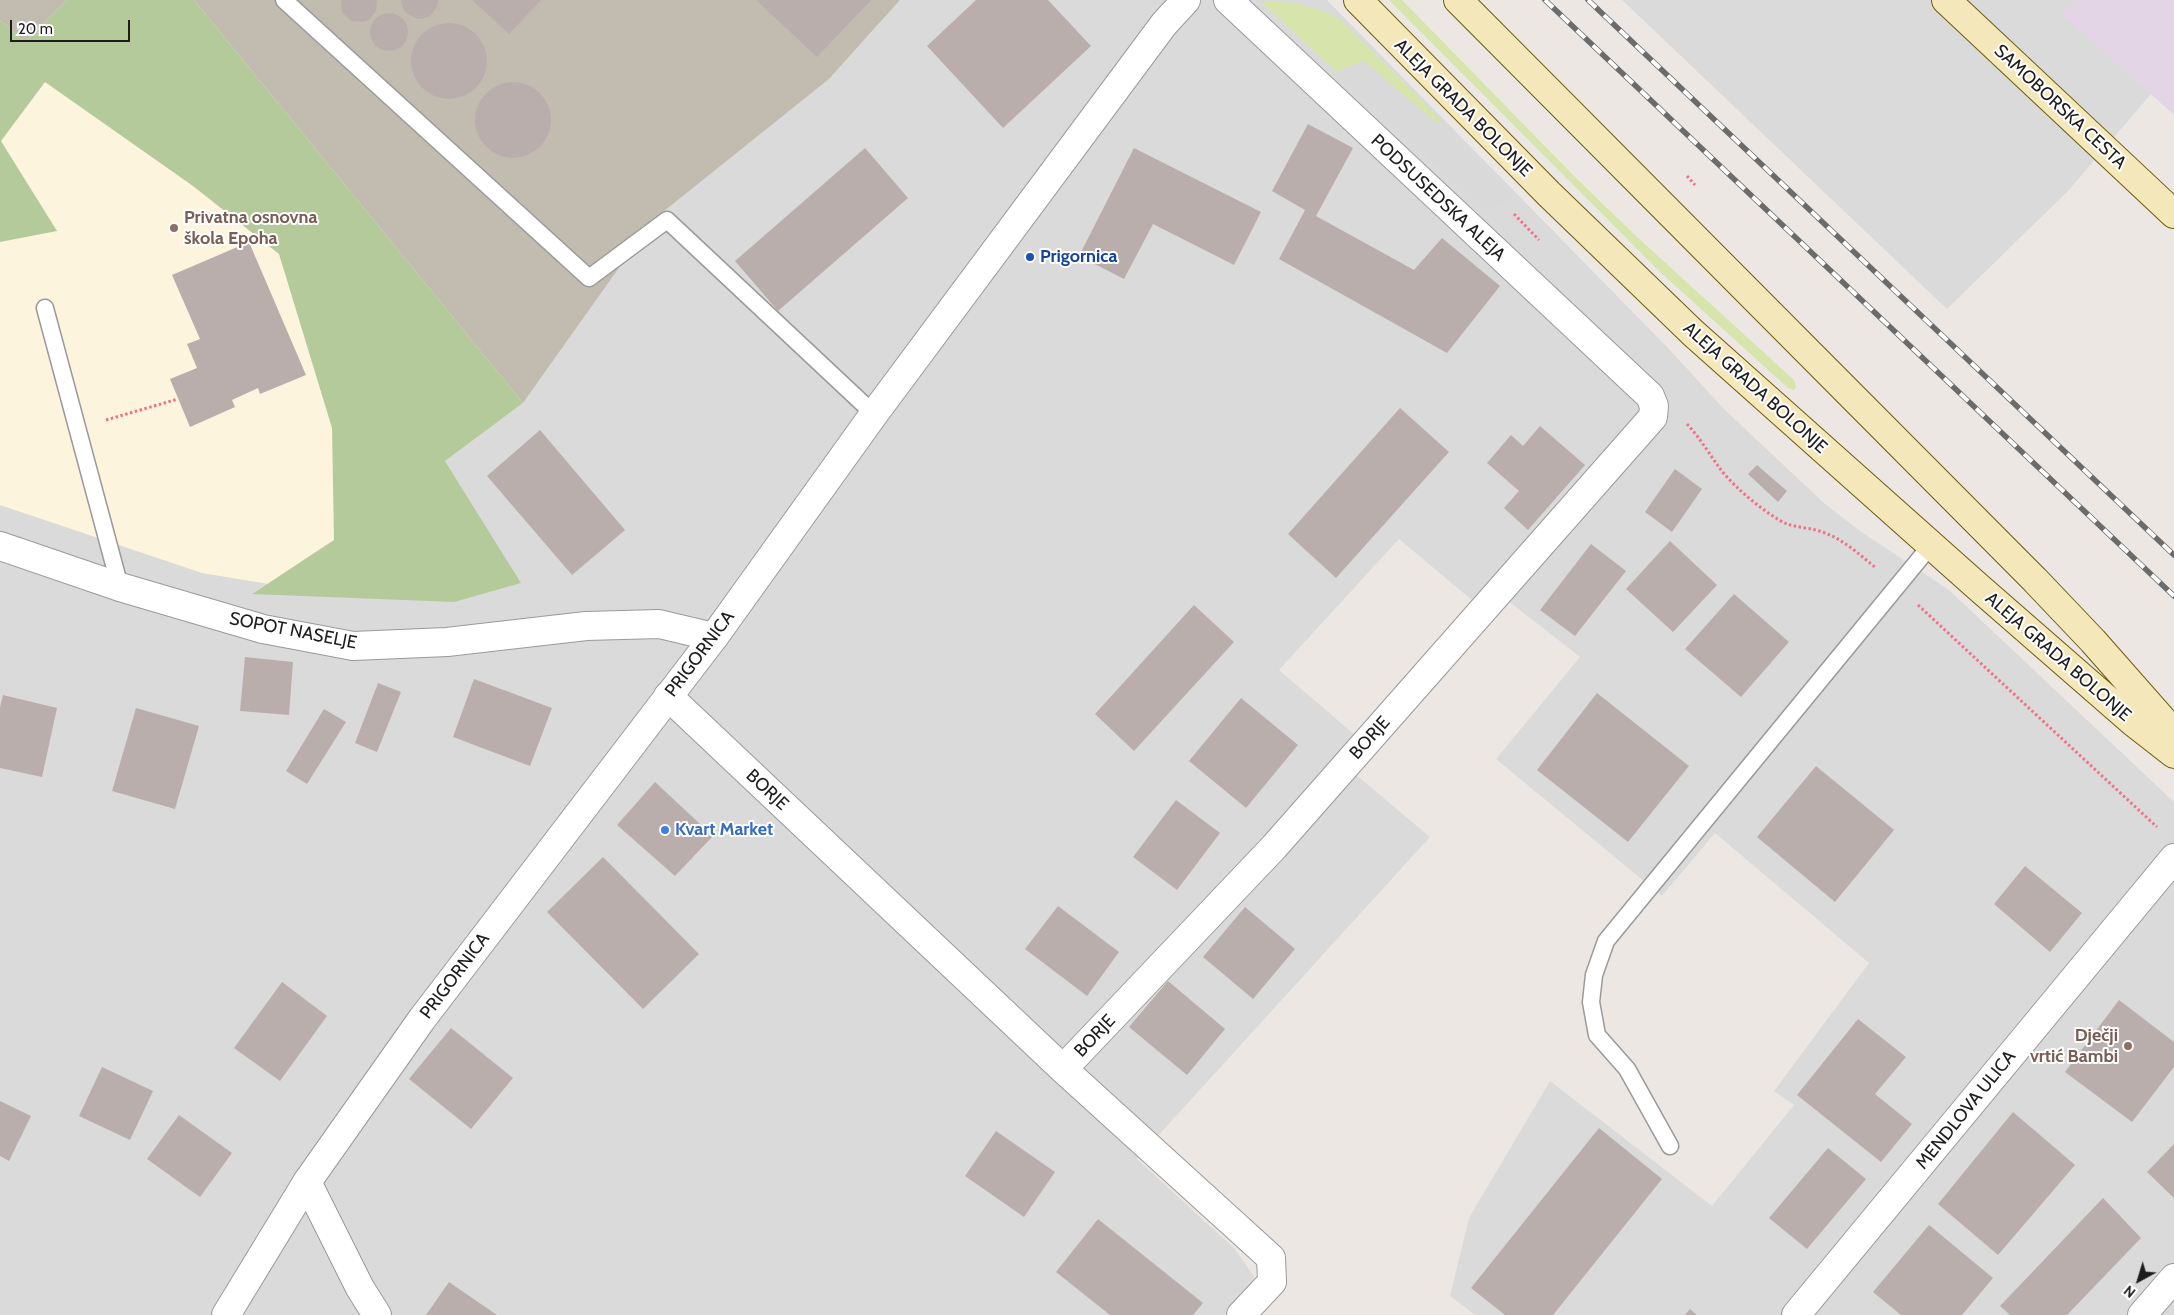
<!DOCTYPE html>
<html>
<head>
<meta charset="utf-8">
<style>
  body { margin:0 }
  #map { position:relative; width:2174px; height:1315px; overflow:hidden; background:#ede7e3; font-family:Cabin,sans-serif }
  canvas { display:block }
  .north { position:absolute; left:2114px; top:1255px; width:50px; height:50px; -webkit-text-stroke:4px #fff; paint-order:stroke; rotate:219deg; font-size:14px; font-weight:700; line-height:20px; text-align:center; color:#1d1d1d }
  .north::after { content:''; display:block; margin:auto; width:18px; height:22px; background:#1d1d1d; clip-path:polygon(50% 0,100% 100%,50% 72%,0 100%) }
  .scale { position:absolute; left:10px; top:20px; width:120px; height:22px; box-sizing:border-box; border:2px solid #1d1d1d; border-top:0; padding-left:6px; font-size:15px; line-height:18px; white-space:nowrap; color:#1d1d1d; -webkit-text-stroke:4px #fff; paint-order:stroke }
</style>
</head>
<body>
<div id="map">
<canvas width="2174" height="1315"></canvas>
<div class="north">N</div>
<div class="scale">20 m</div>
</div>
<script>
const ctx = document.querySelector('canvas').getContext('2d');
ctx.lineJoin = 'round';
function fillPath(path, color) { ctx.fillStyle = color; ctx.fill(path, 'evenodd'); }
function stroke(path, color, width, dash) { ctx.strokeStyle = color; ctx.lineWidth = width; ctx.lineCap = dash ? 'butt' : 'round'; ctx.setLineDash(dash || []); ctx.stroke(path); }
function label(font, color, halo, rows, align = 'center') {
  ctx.font = font + ' Cabin,sans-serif'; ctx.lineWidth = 4; ctx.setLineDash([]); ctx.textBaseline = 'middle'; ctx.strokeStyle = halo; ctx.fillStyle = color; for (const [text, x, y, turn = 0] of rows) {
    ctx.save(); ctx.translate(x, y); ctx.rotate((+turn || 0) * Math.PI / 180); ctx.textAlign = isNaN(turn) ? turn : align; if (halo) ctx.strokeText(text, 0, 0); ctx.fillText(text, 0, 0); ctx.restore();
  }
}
const residential = new Path2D(`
  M900 0H1327L1667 347 1725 410 1824 503 1860 531 1949 590 2174 802V1315H1475L1450 1296 1469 1218 1550 1081 1712 1206 1794 1105 1774 1091 1869 963 1715 833 1662 896 1496 759 1580 657 1488 585 1473 601 1399 539 1279 670 1355 735 1336 758 1430 837 1137 1159 1235 1249 1255 1278 1250 1287 1224 1315H0V242L334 540 253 593 520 582 445 461 523 403 653 220 829 79Z
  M1622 0H2078L2062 13 2151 94 2068 191 1947 309Z`);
const industrial = new Path2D(`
  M2078 0H2174V115L2061 13Z`);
const education = new Path2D(`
  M0 26 489 402 293 588 202 573 0 505Z`);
const construction = new Path2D(`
  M0 0H67L25 42 0 20Z
  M194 0H900L829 79 653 220 523 403Z`);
const grass = new Path2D(`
  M1389 0H1402L1576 178 1636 236 1794 380 1796 387 1794 390 1788 388 1659 271Z
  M1260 1C1289 0 1317 5 1342 21L1442 121 1438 124 1364 61 1337 72Z`);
const forest = new Path2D(`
  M67 0H194L523 403 445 461 521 583 454 602 252 594 334 540 332 428 279 254 193 186 45 82 1 141 57 231 0 242V20L25 42Z`);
const parking = new Path2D(`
  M1363 61 1438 124 1513 195 1487 210 1337 72Z`);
const building = new Path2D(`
  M341 0H377L376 11 369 20 363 22 351 21 342 12Z
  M401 0H438V2L437 7 429 17 418 19 407 14 403 9Z
  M472 0H541L509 34Z
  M756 0H871L817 57Z
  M976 0H1048L1091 46 1003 128 927 46Z
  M370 32a19 19 0 1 1 38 0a19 19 0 1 1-38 0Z
  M411 61a38 38 0 1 1 76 0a38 38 0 1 1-76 0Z
  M475 120a38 38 0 1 1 76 0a38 38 0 1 1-76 0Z
  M1308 124 1353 148 1316 216 1414 270 1442 238 1500 286 1447 353 1279 259 1305 210 1272 191Z
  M865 148 908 198 778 311 735 261Z
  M1134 148 1261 212 1234 265 1153 224 1124 279 1079 256Z
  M249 242 306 375 260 394 258 388 232 400 235 407 190 427 170 379 197 368 187 344 200 339 172 275Z
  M1400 408 1449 452 1336 578 1288 534Z
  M1540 426 1585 465 1528 530 1504 508 1519 491 1487 463 1511 435 1523 446Z
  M540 430 625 530 572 575 487 476Z
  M1757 465 1787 491 1778 502 1748 474Z
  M1675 469 1702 489 1672 532 1645 512Z
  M1670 541 1717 585 1673 632 1626 589Z
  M1591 544 1626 571 1575 636 1540 610Z
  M1734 594 1789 642 1741 697 1685 649Z
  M1194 605 1234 642 1134 751 1095 714Z
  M245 657 293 662 289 715 240 711Z
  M474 679 552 708 530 766 453 737Z
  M378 683 401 692 377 752 355 743Z
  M1597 693 1689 766 1628 842 1537 770Z
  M3 695 57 708 42 777 0 768V707Z
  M1241 698 1298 745 1246 808 1189 761Z
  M136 708 199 726 175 809 112 791Z
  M324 709 346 722 307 784 286 771Z
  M1816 766 1894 830 1835 902 1757 837Z
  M655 782 713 836 675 876 617 825Z
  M1176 800 1220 833 1177 890 1133 857Z
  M603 857 699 954 643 1009 547 912Z
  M2025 866 2082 913 2050 952 1994 904Z
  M1058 906 1119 952 1087 996 1025 949Z
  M1245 907 1295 949 1253 999 1203 957Z
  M1168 981 1225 1029 1187 1075 1129 1027Z
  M282 982 327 1016 280 1081 234 1048Z
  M2119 1000 2174 1042V1067L2132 1122 2065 1072Z
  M1858 1019 1906 1057 1875 1094 1912 1124 1881 1162 1797 1095Z
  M451 1028 513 1078 471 1129 409 1079Z
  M102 1067 153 1091 130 1140 79 1116Z
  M0 1101 31 1116 9 1161 0 1156Z
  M2013 1112 2075 1165 1998 1255 1938 1204Z
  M179 1115 232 1153 200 1197 147 1159Z
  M1599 1128 1662 1179 1553 1315H1505L1471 1288Z
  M996 1131 1055 1172 1024 1217 965 1176Z
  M2174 1144V1198L2147 1172Z
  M1828 1148 1866 1179 1807 1249 1769 1218Z
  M2103 1198 2141 1238 2067 1315H2010L2000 1306Z
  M1098 1219 1203 1303 1193 1315H1110L1056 1272Z
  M1929 1225 1993 1278 1962 1315H1901L1873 1292Z
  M449 1282 497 1315H426Z
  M1690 1309 1697 1315H1685Z`);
const path = new Path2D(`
  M1687 176 1695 185
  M1514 214 1539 240
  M106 420 178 399
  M1687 424C1700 438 1710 455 1721 470 1735 488 1767 515 1787 524 1799 528 1813 528 1825 533 1844 540 1860 555 1876 568
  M1918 605 2157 827`);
const service = new Path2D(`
  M284 0 589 278 667 220 874 414
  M45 308 120 587
  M1670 1146 1627 1069 1597 1035 1591 1002 1594 975 1606 941 1931 545`);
const minor = new Path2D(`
  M0 546 120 587 263 629 353 646 447 642 586 626 659 624 714 637
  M668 696 1063 1069 1271 1258 1272 1282 1241 1315
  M1063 1069 1274 847 1653 417 1654 406 1650 396 1228 0
  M307 1182 360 1288 377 1315
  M1796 1315 2174 858
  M2142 1315 2174 1278`);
const tertiary = new Path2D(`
  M226 1315 307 1182 422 1019 714 637 874 414 1164 24 1186 0`);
const secondary = new Path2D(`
  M1358 0 1549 194 1693 333 1977 586 2133 722 2174 754
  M1458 0 2035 580 2093 641 2174 733
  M1946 0 2174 214`);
const rail = new Path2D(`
  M1545 0 2174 596
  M1588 0 2174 555`);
const markers = [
  [174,228,5,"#8d6e63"],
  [1030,257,5,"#1a4fb4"],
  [665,830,5,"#3f7fe0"],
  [2128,1046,5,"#8d6e63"]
];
const streetNames = [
  ["SAMOBORSKA CESTA",2060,107,43],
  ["ALEJA GRADA BOLONJE",1463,108,45],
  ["PODSUSEDSKA ALEJA",1438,198,43],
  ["ALEJA GRADA BOLONJE",1755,388,42],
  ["SOPOT NASELJE",293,631,11],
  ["PRIGORNICA",700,654,-53],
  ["ALEJA GRADA BOLONJE",2058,657,41],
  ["BORJE",1370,738,-48],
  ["BORJE",767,790,43],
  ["PRIGORNICA",455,976,-53],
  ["BORJE",1095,1036,-47],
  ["MENDLOVA ULICA",1966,1110,-51]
];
const educationNames = [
  ["Privatna osnovna",184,218],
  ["škola Epoha",184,239],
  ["Dječji",2118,1036,"right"],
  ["vrtić Bambi",2118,1057,"right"]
];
const transitNames = [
  ["Prigornica",1040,257]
];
const shopNames = [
  ["Kvart Market",675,830]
];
fillPath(residential, '#dbdada');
fillPath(industrial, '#e4d5e6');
fillPath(education, '#fcf4dd');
fillPath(construction, '#c1bcaf');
fillPath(grass, '#d7e4ac');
fillPath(forest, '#b5ca9a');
fillPath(parking, '#d9d9d9');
fillPath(building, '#baaead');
stroke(service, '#9a9a9a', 19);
stroke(minor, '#9a9a9a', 30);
stroke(tertiary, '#9a9a9a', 30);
stroke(secondary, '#6b5b0c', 30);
stroke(path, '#ef7287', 3, [2.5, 2.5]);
stroke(service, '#fff', 16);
stroke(minor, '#fff', 28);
stroke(tertiary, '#fff', 28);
stroke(secondary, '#f4e7ba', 28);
stroke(rail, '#6b6b6b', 5.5);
stroke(rail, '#fff', 4, [11]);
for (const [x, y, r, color] of markers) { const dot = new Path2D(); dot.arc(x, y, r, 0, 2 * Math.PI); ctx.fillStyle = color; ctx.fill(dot); stroke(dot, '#fff', 2); }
label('18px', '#1d1d1d', '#fff', streetNames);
label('bold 18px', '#785e54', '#fff', educationNames, 'left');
label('bold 18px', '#164399', '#fff', transitNames, 'left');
label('bold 18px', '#366cbe', '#fff', shopNames, 'left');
</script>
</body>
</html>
